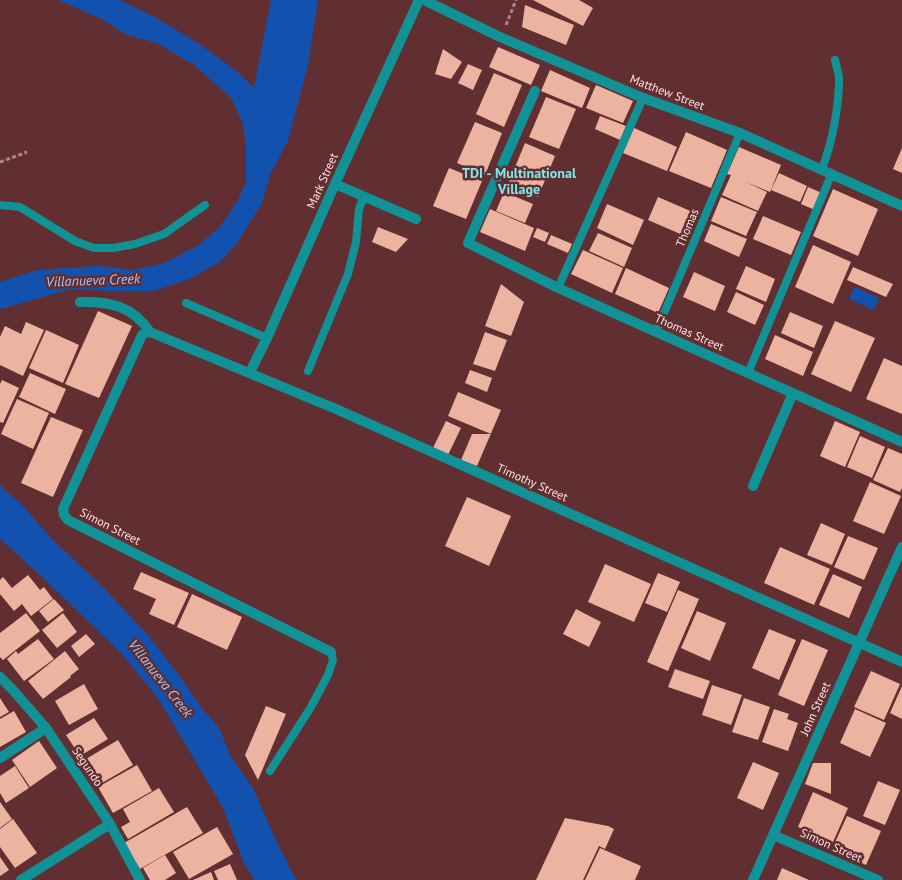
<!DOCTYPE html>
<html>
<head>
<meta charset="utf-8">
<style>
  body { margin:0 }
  canvas { display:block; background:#612f31 }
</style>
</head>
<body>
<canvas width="902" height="880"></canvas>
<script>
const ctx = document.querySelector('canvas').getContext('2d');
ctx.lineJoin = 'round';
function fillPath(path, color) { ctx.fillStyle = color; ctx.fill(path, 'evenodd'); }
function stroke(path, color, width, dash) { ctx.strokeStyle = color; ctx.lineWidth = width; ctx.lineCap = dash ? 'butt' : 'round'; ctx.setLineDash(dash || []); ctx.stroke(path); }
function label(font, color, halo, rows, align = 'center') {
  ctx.font = font + ' "PT Sans",sans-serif'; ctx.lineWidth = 5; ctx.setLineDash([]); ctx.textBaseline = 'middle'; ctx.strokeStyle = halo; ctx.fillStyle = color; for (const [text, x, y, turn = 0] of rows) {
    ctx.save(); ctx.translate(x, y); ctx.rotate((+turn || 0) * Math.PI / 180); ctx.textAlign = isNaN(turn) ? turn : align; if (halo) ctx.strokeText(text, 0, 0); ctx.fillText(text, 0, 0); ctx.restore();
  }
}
const water = new Path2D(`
  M59 0H119L155 17 199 44 238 72 254 88 271 0H318L308 65 288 141 270 175 262 203 237 243 221 261 192 278 154 291H109L72 289 0 309V282L37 270 98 266 134 270 164 263 197 246 219 228 237 202 246 182V144L242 121 231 98 194 65 157 43 127 35 103 20Z
  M854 287 879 298 874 310 849 299Z
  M0 485 24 507 51 538 103 587 146 633 178 674 201 707 219 728 231 757 253 788 277 843 296 880H254L244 863 223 808 184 742 157 697 122 654 40 575 0 539Z`);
const building = new Path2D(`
  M533 0H579L593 8 583 26Z
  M525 5 574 25 566 45 522 27Z
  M498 47 540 65 531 85 489 67Z
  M443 49 462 62 451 79 435 74Z
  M468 64 482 70 473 90 458 83Z
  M550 70 590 88 582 108 541 91Z
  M494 73 522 85 504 127 476 114Z
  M596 85 633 101 623 123 586 108Z
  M546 97 576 109 559 149 529 137Z
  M600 116 626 126 620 140 595 129Z
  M475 122 502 133 485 175 457 163Z
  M634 128 677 147 667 171 623 153Z
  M686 132 727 150 711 188 669 171Z
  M525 143 555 156 538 197 508 184Z
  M739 147 781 165 770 192 746 182 767 192 758 211 722 195 731 175 727 174Z
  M902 148V173L893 169Z
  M449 168 482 181 466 219 433 206Z
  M779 173 807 186 800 202 771 190Z
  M808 187 822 193 815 210 801 204Z
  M833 189 878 209 858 256 813 236Z
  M504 192 533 204 525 223 496 211Z
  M658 197 695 213 685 236 648 220Z
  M721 197 757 212 746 236 711 221Z
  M607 204 644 220 633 245 597 228Z
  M490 209 534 228 525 251 480 232Z
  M763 216 801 232 791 255 753 239Z
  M711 224 747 239 739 257 704 241Z
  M378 227 408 239 396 252 372 242Z
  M537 228 549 233 545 242 533 237Z
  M598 233 632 248 624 267 589 251Z
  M551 235 572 244 568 253 547 244Z
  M813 245 851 262 833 304 795 287Z
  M583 250 623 268 612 293 571 274Z
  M746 266 775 279 766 302 736 289Z
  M853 267 893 284 886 297 847 280Z
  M626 268 669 288 658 313 615 294Z
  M694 272 725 286 715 311 683 297Z
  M501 284 524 302 511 336 485 326Z
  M736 292 764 305 755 325 727 312Z
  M98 311 132 326 99 398 65 384Z
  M790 312 823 326 814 348 781 333Z
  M835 321 875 338 851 392 811 374Z
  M26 322 44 330 23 376 0 365V337L5 326 21 334Z
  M46 330 79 345 63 383 29 368Z
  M485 332 507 340 495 371 473 364Z
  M775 335 813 352 803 376 765 359Z
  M884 358 902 366V414L866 399Z
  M470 370 492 378 487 392 465 383Z
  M30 373 66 389 55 414 19 397Z
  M2 380 19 388 3 423 0 422V384Z
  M458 392 501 410 477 466 461 460 472 434H491L448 416Z
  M17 399 49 413 33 449 1 434Z
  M51 417 83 430 53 497 21 483Z
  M446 421 461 428 447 457 432 450Z
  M835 421 860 432 845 467 820 456Z
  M860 436 885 447 872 478 847 467Z
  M888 448 902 454V488L900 492 873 480Z
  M870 482 901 496 884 534 853 521Z
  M467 497 511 516 489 566 445 546Z
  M821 523 845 534 832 565 807 555Z
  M848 536 878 548 864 580 834 567Z
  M780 547 830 569 814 605 764 583Z
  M605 564 651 584 634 622 588 602Z
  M141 572 189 593 174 625 149 614 156 599 133 589Z
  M658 573 680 582 667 612 645 603Z
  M833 574 862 587 849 618 819 605Z
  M28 575 40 590 44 587 53 599 31 616 22 604 14 611 0 594V580L3 577 12 588Z
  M678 590 699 599 668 671 647 662Z
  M192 594 242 617 227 650 177 627Z
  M54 599 64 610 48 622 39 611Z
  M576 609 601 622 589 647 563 634Z
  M697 611 726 623 710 661 681 648Z
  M26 613 40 631 3 660 0 657V633Z
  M63 613 77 632 57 648 42 630Z
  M769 629 796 640 779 680 752 668Z
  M86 634 95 644 79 657 71 646Z
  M38 639 54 659 24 681 7 659 16 651 18 654Z
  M802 639 828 650 804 706 778 695Z
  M65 651 79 669 70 676 71 677 43 699 28 681Z
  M675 669 710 681 703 699 668 687Z
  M871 671 900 684 884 720 854 707Z
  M84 684 98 709 69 725 55 701Z
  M712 685 742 695 731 725 702 715Z
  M902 686V719L890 713Z
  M0 698 9 712 0 717Z
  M744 698 770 707 758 740 732 732Z
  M266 706 286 714 258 780 245 755Z
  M774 709 789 714 787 719 798 723 788 751 762 742Z
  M855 709 886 723 870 757 840 743Z
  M14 711 26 732 0 747V719Z
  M94 718 108 739 80 756 66 735Z
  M118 740 133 765 95 787 87 773 92 770 86 759Z
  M39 741 57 768 30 787 12 760Z
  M753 762 779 773 763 810 737 798Z
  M813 763H831V794L805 784Z
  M137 765 152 791 113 813 98 787Z
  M15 766 29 788 6 803 0 793V776Z
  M878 781 900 790 885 825 863 816Z
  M159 788 174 812 128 839 121 827 130 822 123 809Z
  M813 792 848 808 833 842 798 827Z
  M0 802 12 819 0 828Z
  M187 807 203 833 140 869 124 843Z
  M847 816 881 831 866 865 832 849Z
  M565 818 608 826 614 829 605 849 599 846 583 880H536Z
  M13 819 37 853 15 868 0 847V829Z
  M217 827 233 854 189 879 173 852Z
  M600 848 641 866 635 880H585Z
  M165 855 176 873 165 880H150L143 868Z
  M0 857 9 870 0 876Z
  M230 864 237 880H218L214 871Z
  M782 868 809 880H777Z
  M211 872 214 880H193Z`);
const path = new Path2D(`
  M506 25 516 0
  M0 162 27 152`);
const service = new Path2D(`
  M822 169C832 143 839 107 839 79 839 73 836 66 835 60
  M0 205 20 207 75 241 94 248H113L135 244 164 234 205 205
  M558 288 643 98
  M186 303 267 338
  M656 332 740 133
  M308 371 348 274 356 242 359 209 364 196
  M748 373 832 173
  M270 771 311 707 328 675 333 660 331 652`);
const minor = new Path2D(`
  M424 0 500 37 643 98 740 133 902 206
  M535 91 468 243 558 288 902 442
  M335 184 416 219
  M80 302C109 301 133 306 150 332
  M150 332 336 409 902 662
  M150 332 146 333 142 335 63 509 64 515 68 520 331 652
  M250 372 267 338 335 184 419 0
  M753 486 793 393
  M0 677 12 689 46 728 110 824 140 880
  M0 758 46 728
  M773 835 878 880
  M21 880 110 824
  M753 880 902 547`);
const streetNames = [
  ["Matthew Street",667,93,21],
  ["Mark Street",323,181,-66],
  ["Thomas",688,228,-67],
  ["Thomas Street",689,333,24],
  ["Timothy Street",532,483,24],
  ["Simon Street",110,527,27],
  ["John Street",816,709,-66],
  ["Segundo",87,767,56],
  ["Simon Street",831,846,24]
];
const neighbourhoodNames = [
  ["TDI - Multinational",519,174],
  ["Village",519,190]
];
const waterNames = [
  ["Villanueva Creek",93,281,-2],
  ["Villanueva Creek",160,679,52]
];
fillPath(water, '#1251ae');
fillPath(building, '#ecb3a0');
stroke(path, '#ac8586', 3, [4, 2.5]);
stroke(service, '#119297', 8);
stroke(minor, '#119297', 10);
label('12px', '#fce2e1', '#612f31', streetNames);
label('bold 14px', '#7de9ed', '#612f31', neighbourhoodNames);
label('italic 14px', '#a7c6f7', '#612f31', waterNames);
</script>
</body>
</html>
